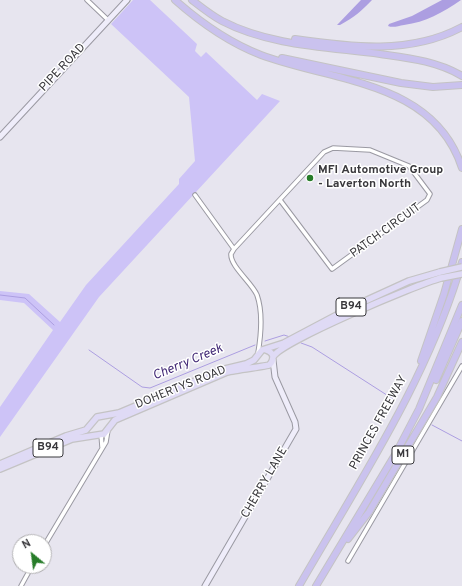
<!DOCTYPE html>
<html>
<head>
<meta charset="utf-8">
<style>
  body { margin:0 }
  #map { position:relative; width:462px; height:586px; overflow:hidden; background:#e7e5ef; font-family:Overpass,sans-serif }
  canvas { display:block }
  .north { position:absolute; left:12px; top:534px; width:40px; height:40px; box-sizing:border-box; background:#fff; border:1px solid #b0afb1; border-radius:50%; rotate:331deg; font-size:11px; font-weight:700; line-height:16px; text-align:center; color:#39383c }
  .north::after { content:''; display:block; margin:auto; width:14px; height:18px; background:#277c29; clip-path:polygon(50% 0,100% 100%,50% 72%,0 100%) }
</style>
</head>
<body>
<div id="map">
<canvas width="462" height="586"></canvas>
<div class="north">N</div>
</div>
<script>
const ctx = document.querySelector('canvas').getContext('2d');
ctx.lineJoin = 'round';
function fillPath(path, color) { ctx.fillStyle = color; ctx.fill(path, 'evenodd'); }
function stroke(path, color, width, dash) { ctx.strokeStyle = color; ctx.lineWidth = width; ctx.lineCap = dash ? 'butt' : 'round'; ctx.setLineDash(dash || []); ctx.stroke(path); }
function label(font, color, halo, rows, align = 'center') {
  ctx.font = font + ' Overpass,sans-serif'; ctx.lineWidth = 3; ctx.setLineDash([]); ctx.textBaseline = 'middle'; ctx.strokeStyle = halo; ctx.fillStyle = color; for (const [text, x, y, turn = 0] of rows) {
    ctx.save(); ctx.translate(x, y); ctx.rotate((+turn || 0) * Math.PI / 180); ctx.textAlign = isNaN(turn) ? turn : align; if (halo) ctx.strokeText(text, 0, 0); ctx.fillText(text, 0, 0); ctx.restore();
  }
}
const green = new Path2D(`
  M133 0H150L197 44 195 51 201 57 206 52 257 100 262 94 280 101 99 297 0 437V407L53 330 24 303 0 300V291L29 294 60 322 86 285 179 184V179L195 161 189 97 111 24Z`);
const water = new Path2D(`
  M361 0H372C361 11 355 17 340 25H337Z
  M442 0H461C442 13 426 22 404 25 398 26 393 28 388 26L389 24 412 16Z`);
const stream = new Path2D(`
  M0 295 25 298 54 325
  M265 341 284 335 290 337
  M301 343 312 347 393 399
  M89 350 142 387 150 388 255 345
  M432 425 462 441`);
const street = new Path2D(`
  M87 0 108 20
  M195 195 234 249
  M258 353C261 335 263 312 257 295 252 283 230 266 231 254L234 249 324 152 333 148 370 150 409 166 430 194 427 200 332 269 280 200
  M101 434 102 447
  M44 546 106 442 108 430
  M348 561 462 366
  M21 586 32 566`);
const secondary = new Path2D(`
  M0 137 127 0
  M205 586 296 429 295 422 275 377 273 360`);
const primary = new Path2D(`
  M273 357C280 342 418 284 441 278
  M0 464 66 436 86 430 97 417 119 413 221 370 246 364 254 360 262 350 284 343 352 307 409 281 440 272
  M0 469 72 439 104 434 115 420 227 372C235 370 267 366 269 365 272 363 273 360 273 356 272 352 269 351 266 350`);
const highway = new Path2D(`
  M175 0C201 23 230 43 261 55 334 82 434 81 462 168
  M192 0C201 7 211 15 222 21 270 46 328 47 380 54 408 58 437 61 462 76
  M295 39C351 47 410 55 462 27
  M282 58 401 83 433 87 462 85
  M421 361 444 294 462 229
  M436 380 462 321
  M348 539 369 512 437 397 462 342
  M299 586C359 482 428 379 462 262
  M316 586 396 453 419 409 462 305`);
const primaryBridge = new Path2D(`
  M440 272 462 267
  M441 278 462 274`);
const markers = [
  [310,178,4,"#277c29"]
];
const shields = [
  [351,307,30],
  [48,448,30],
  [403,455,22]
];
const shieldNames = [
  ["B94",351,307],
  ["B94",48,448],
  ["M1",403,455]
];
const streetNames = [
  ["PIPE ROAD",63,68,-47],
  ["PATCH CIRCUIT",386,231,-36],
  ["DOHERTYS ROAD",181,388,-22],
  ["PRINCES FREEWAY",379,423,-61],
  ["CHERRY LANE",265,483,-60]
];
const poiNames = [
  ["MFI Automotive Group",318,171],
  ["- Laverton North",318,185]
];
const waterNames = [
  ["Cherry Creek",188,363,-23]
];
fillPath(green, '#cdc3f7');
fillPath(water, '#ac9ee1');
stroke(stream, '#ac9ee1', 1);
stroke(street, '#9a99a2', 5.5);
stroke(secondary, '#9a99a2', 7);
stroke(primary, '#c4c3c4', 8);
stroke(highway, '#c4c3c4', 8);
stroke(street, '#fff', 3.5);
stroke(secondary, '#efedfa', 5);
stroke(primary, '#dfdaf5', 5.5);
stroke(highway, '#cac2ee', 6);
stroke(primaryBridge, '#c4c3c4', 8, []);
stroke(primaryBridge, '#dfdaf5', 5.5);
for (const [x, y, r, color] of markers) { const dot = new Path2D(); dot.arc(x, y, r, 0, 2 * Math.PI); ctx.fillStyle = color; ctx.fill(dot); stroke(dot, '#fff', 1.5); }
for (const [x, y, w] of shields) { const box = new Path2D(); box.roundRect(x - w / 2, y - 9, w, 18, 3); ctx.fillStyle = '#fff'; ctx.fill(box); stroke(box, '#39383c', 1); }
label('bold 11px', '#39383c', null, shieldNames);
label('12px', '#39383c', '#fff', streetNames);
label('bold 12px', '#39383c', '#fff', poiNames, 'left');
label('italic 13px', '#412875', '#fff', waterNames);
</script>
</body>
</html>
